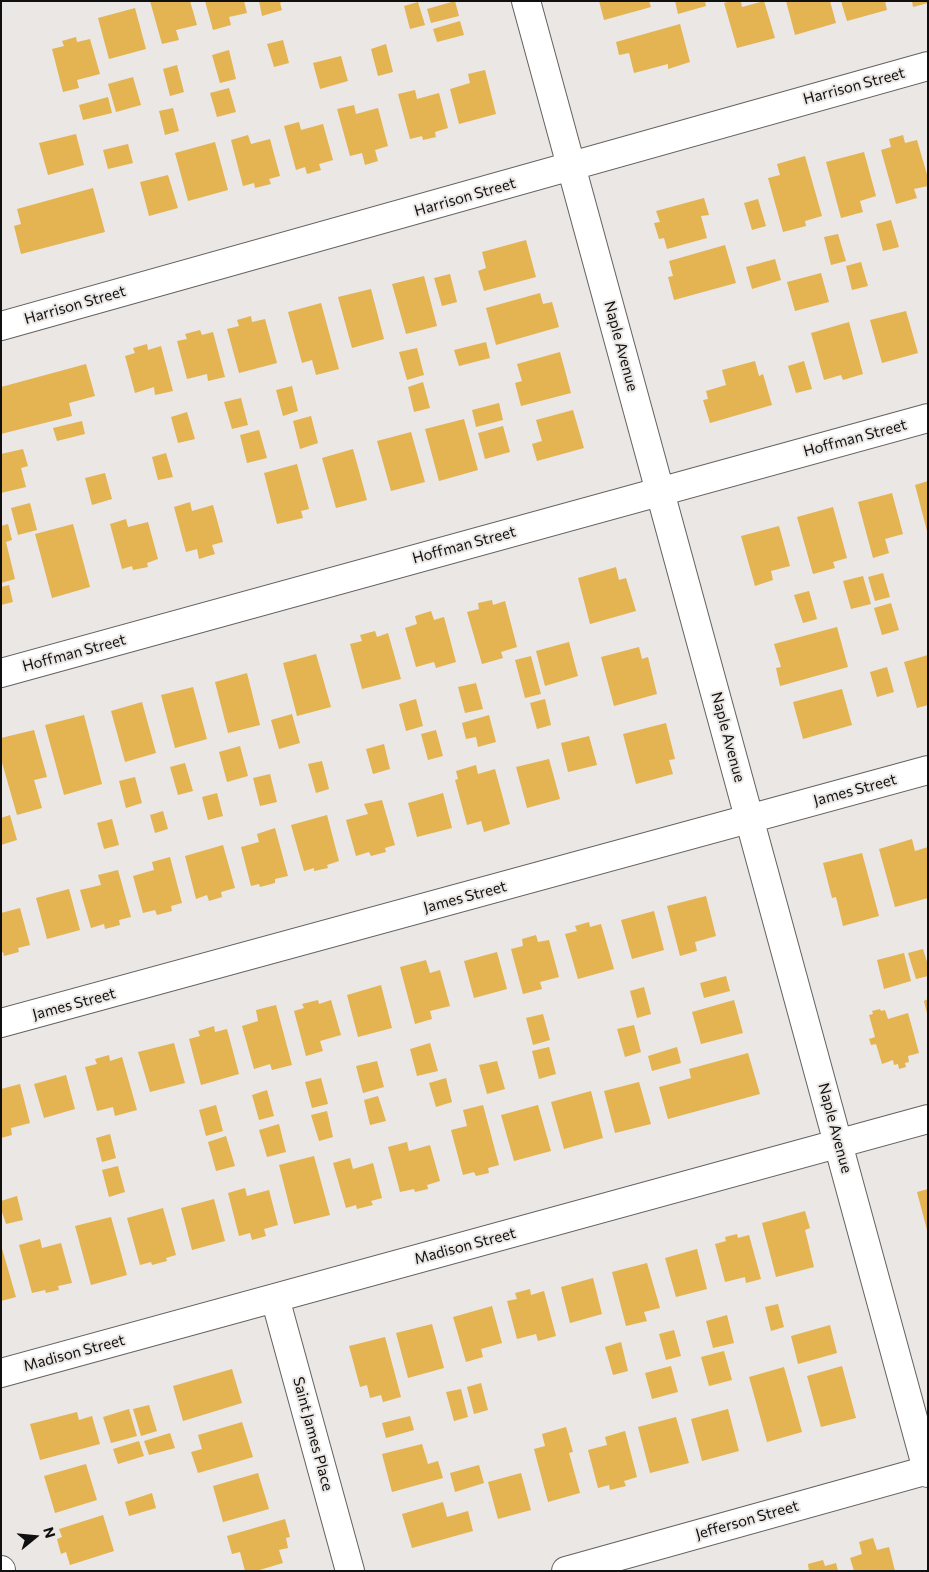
<!DOCTYPE html>
<html>
<head>
<meta charset="utf-8">
<style>
  body { margin:0 }
  #map { position:relative; width:929px; height:1572px; overflow:hidden; background:#eae7e5; font-family:Commissioner,sans-serif }
  canvas { display:block }
  .frame { position:absolute; inset:0; border:2px solid #111010; pointer-events:none }
  .north { position:absolute; left:10px; top:1512px; width:50px; height:50px; -webkit-text-stroke:4px #eae7e5; paint-order:stroke; rotate:73deg; font-size:14px; font-weight:700; line-height:20px; text-align:center; color:#111010 }
  .north::after { content:''; display:block; margin:auto; width:18px; height:22px; background:#111010; clip-path:polygon(50% 0,100% 100%,50% 72%,0 100%) }
</style>
</head>
<body>
<div id="map">
<canvas width="929" height="1572"></canvas>
<div class="frame"></div>
<div class="north">N</div>
</div>
<script>
const ctx = document.querySelector('canvas').getContext('2d');
ctx.lineJoin = 'round';
function fillPath(path, color) { ctx.fillStyle = color; ctx.fill(path, 'evenodd'); }
function stroke(path, color, width, dash) { ctx.strokeStyle = color; ctx.lineWidth = width; ctx.lineCap = dash ? 'butt' : 'round'; ctx.setLineDash(dash || []); ctx.stroke(path); }
function label(font, color, halo, rows, align = 'center') {
  ctx.font = font + ' Commissioner,sans-serif'; ctx.lineWidth = 4; ctx.setLineDash([]); ctx.textBaseline = 'middle'; ctx.strokeStyle = halo; ctx.fillStyle = color; for (const [text, x, y, turn = 0] of rows) {
    ctx.save(); ctx.translate(x, y); ctx.rotate((+turn || 0) * Math.PI / 180); ctx.textAlign = isNaN(turn) ? turn : align; if (halo) ctx.strokeText(text, 0, 0); ctx.fillText(text, 0, 0); ctx.restore();
  }
}
const building = new Path2D(`
  M150 1H190L197 25 176 30 179 40 162 44Z
  M205 1H244L247 13 229 17 231 25 213 30Z
  M259 1H283L280 3 282 10 262 16Z
  M455 1 459 16 431 23 427 9Z
  M599 1H649L651 7 604 20Z
  M675 1H705L706 6 678 14Z
  M730 1H741L742 7 764 1 775 38 737 48 724 3Z
  M786 1H830L836 23 795 35Z
  M841 1H885L887 10 847 21Z
  M912 1H928V3L913 7Z
  M418 2 425 25 410 29 404 6Z
  M135 8 146 49 109 59 98 18Z
  M460 21 464 35 437 42 433 29Z
  M680 24 690 62 668 69V64L634 73 629 53 619 55 616 42Z
  M76 37 77 42 90 39 100 74 77 80 79 88 63 92 52 49 64 46 62 41Z
  M283 40 289 63 274 67 267 44Z
  M386 44 393 72 378 76 371 49Z
  M229 50 236 79 220 83 212 55Z
  M341 56 348 81 320 89 313 63Z
  M177 65 184 92 170 96 163 69Z
  M485 70 496 114 459 124 450 89 470 83 468 74Z
  M133 77 141 105 116 112 108 84Z
  M229 88 236 112 217 117 210 93Z
  M415 90 417 99 439 93 448 128 435 132 436 137 423 140 422 136 410 139 398 94Z
  M108 97 112 113 83 120 79 105Z
  M354 105 356 114 378 108 388 146 375 150 378 161 365 165 362 153 350 156 337 109Z
  M173 108 179 131 165 135 159 111Z
  M299 122 301 130 323 124 333 160 319 164 321 170 307 174 305 167 296 170 284 126Z
  M76 134 84 165 48 175 39 143Z
  M248 135 251 144 270 139 280 176 269 179 271 184 255 188 254 183 243 186 231 140Z
  M903 135 905 143 917 140 928 178V186L914 189 917 198 896 204 881 150 891 147 889 139Z
  M215 142 228 190 188 201 175 153Z
  M128 144 133 163 108 169 103 150Z
  M864 152 876 196 860 201 863 212 841 218 826 162Z
  M805 156 822 216 805 221 806 226 783 232 768 178 780 175 777 164Z
  M168 175 178 208 149 216 140 182Z
  M93 188 105 232 21 254 14 226 21 224 17 209Z
  M704 198 709 215 701 216 707 238 667 249 664 238 659 239 654 223 660 222 656 211Z
  M758 199 766 226 752 230 744 203Z
  M891 220 899 247 883 251 876 224Z
  M838 234 846 261 831 265 824 237Z
  M526 240 536 277 484 291 478 271 486 268 482 252Z
  M725 245 736 283 674 300 668 277 673 276 669 261Z
  M775 259 781 280 752 289 746 267Z
  M861 262 868 286 852 290 846 266Z
  M821 273 829 302 795 311 787 282Z
  M450 274 457 302 442 306 434 278Z
  M424 276 437 326 406 334 392 284Z
  M371 289 384 339 352 348 338 297Z
  M540 293 543 304 552 302 559 327 496 345 486 308Z
  M321 303 339 369 316 375 312 360 302 363 288 312Z
  M906 311 918 353 882 363 870 320Z
  M251 316 252 322 265 319 277 363 239 373 227 329 239 326 237 320Z
  M849 322 863 374 843 380 841 375 824 380 811 333Z
  M200 330 202 335 213 332 225 377 208 381 207 374 187 379 177 341 187 339 185 334Z
  M486 342 490 358 459 366 454 350Z
  M147 344 148 350 161 346 173 391 155 395 154 387 135 393 125 356 135 353 133 348Z
  M417 348 424 375 407 380 399 352Z
  M560 352 571 393 521 406 515 383 522 381 517 364Z
  M755 361 759 376 763 374 772 405 710 423 703 400 708 399 706 391 726 385 722 370Z
  M804 361 812 389 796 393 788 366Z
  M86 364 95 396 69 403 72 416 1 434V387Z
  M423 382 430 408 414 412 408 387Z
  M292 386 298 411 283 416 276 390Z
  M241 398 248 425 232 429 224 402Z
  M499 403 503 420 476 427 472 410Z
  M573 410 584 448 537 461 532 444 542 441 536 420Z
  M187 412 195 439 178 443 171 417Z
  M311 416 318 443 300 449 293 421Z
  M464 419 478 470 439 481 425 429Z
  M82 421 85 434 57 441 53 428Z
  M503 426 510 452 485 459 478 433Z
  M259 430 267 458 247 463 240 435Z
  M411 432 425 482 391 491 377 441Z
  M23 449 28 466 21 468 26 487 1 493V454Z
  M353 449 367 500 336 508 322 458Z
  M166 453 173 477 158 480 152 457Z
  M297 464 309 509 301 511 303 518 277 524 264 473Z
  M105 473 112 499 92 505 85 478Z
  M928 481V531H927L915 485Z
  M892 493 903 534 885 539 889 553 873 558 858 502Z
  M190 502 192 511 213 505 223 542 212 545 215 554 199 559 197 549 186 552 174 507Z
  M30 503 37 530 18 535 11 508Z
  M833 507 847 558 833 562 835 568 813 574 797 517Z
  M126 519 128 527 148 522 158 559 147 563 148 567 133 570 132 566 122 569 110 524Z
  M8 524 12 540 6 542 15 579 1 583V526Z
  M73 524 90 587 52 598 35 534Z
  M779 526 790 566 771 571 773 580 755 586 741 536Z
  M616 567 619 580 626 578 636 611 590 624 578 578Z
  M883 573 890 597 875 601 868 577Z
  M863 576 871 604 851 609 843 581Z
  M9 585 13 602 1 605V587Z
  M809 591 817 619 803 623 794 595Z
  M492 600 493 605 505 601 517 647 501 652 503 658 482 664 467 612 479 609 478 603Z
  M891 603 899 630 882 635 874 608Z
  M431 611 434 620 444 617 456 662 436 668 434 662 416 667 405 628 417 624 415 616Z
  M837 627 848 667 780 686 776 668 781 667 774 644Z
  M375 631 377 637 388 633 401 679 362 689 350 644 362 641 360 635Z
  M569 642 578 676 545 686 536 651Z
  M639 647 642 659 648 657 657 694 614 706 601 657Z
  M316 654 331 707 297 716 283 663Z
  M928 655V705L917 708 904 662Z
  M531 656 541 694 525 698 515 660Z
  M887 667 894 692 877 697 870 672Z
  M247 673 260 725 228 733 215 682Z
  M476 683 483 709 465 713 458 687Z
  M193 687 207 739 175 748 161 695Z
  M842 689 852 725 803 739 793 702Z
  M416 699 423 726 406 731 399 704Z
  M545 699 551 725 537 729 530 703Z
  M142 702 156 753 125 762 111 711Z
  M292 714 300 743 279 749 271 720Z
  M84 715 102 784 64 795 45 725Z
  M489 715 496 742 478 747 476 737 466 739 462 723Z
  M666 723 675 759 669 760 673 774 636 784 623 734Z
  M34 730 47 777 34 780 42 808 17 815 1 759V738Z
  M436 730 443 756 428 760 421 734Z
  M589 736 597 765 568 772 561 743Z
  M384 744 390 769 373 774 366 749Z
  M240 746 248 776 227 782 219 752Z
  M549 759 560 799 527 808 516 767Z
  M322 761 329 789 316 793 308 764Z
  M185 763 193 791 178 795 170 767Z
  M476 765 478 774 495 769 510 824 484 832 481 821 467 825 455 780 458 779 456 771Z
  M270 774 277 802 260 806 253 778Z
  M135 777 142 803 126 808 119 781Z
  M217 793 223 816 208 820 202 797Z
  M443 793 452 828 417 837 408 803Z
  M382 800 395 845 385 848 386 852 371 856 369 852 356 856 346 820 368 814 364 804Z
  M163 811 168 829 155 833 150 815Z
  M10 815 17 840 1 845V818Z
  M327 815 339 861 327 865 328 868 314 871V868L304 871 291 825Z
  M112 819 119 845 104 849 97 823Z
  M275 828 288 876 275 879V883L260 887 259 884 251 886 241 847 259 842 257 834Z
  M912 839 915 851 928 847V898L895 907 879 849Z
  M223 845 235 888 221 892 222 897 209 901 207 895 196 899 185 856Z
  M862 853 879 916 843 926 836 897 832 898 823 863Z
  M170 857 182 903 171 906 172 911 157 915 155 910 143 913 133 876 154 870 152 862Z
  M118 870 131 917 119 920 120 925 105 929 104 924 91 928 80 890 101 885 98 875Z
  M69 889 80 930 47 939 36 898Z
  M706 896 716 936 695 942 697 951 680 956 667 906Z
  M20 908 30 945 18 948 19 952 4 956 3 952 1 953V913Z
  M654 911 664 950 632 959 621 920Z
  M589 922 590 927 601 924 614 969 578 979 565 934 577 931 575 926Z
  M536 935 538 942 549 940 559 977 540 982 542 989 523 994 511 949 523 946 522 939Z
  M923 949 928 965V976L916 979 908 953Z
  M497 952 507 989 474 998 464 961Z
  M904 953 911 981 884 989 877 960Z
  M426 960 430 973 440 970 450 1006 430 1011 432 1019 415 1024 400 967Z
  M726 976 730 991 704 998 700 983Z
  M381 985 392 1028 358 1037 347 995Z
  M644 987 651 1014 637 1018 630 991Z
  M928 999V1013H927L924 1001Z
  M318 1000 319 1004 331 1000 341 1035 320 1041 323 1051 306 1056 294 1011 304 1008 302 1004Z
  M734 1000 743 1033 701 1044 692 1012Z
  M276 1005 292 1065 272 1070 270 1064 254 1069 242 1026 258 1021 256 1010Z
  M880 1009 881 1011 885 1010 888 1019 908 1013 919 1053 908 1056 909 1062 905 1063 906 1067 899 1069 898 1064 894 1065 893 1060 882 1064 876 1044 871 1045 869 1039 875 1037 869 1015 873 1014 872 1011Z
  M543 1014 550 1040 533 1045 526 1018Z
  M634 1025 641 1052 625 1057 617 1029Z
  M214 1026 215 1032 227 1029 239 1074 201 1085 189 1039 200 1036 198 1031Z
  M174 1043 185 1083 150 1092 138 1052Z
  M430 1043 438 1071 417 1076 410 1049Z
  M549 1047 556 1074 539 1079 532 1051Z
  M677 1047 681 1063 652 1071 648 1056Z
  M748 1053 760 1094 668 1119 659 1087 691 1078 689 1069Z
  M109 1055 110 1061 122 1057 137 1110 115 1116 113 1107 97 1111 85 1067 97 1064 95 1059Z
  M377 1061 384 1087 363 1093 356 1066Z
  M497 1061 505 1089 487 1094 479 1065Z
  M66 1075 75 1109 44 1118 34 1084Z
  M321 1078 328 1104 312 1108 305 1082Z
  M446 1078 452 1102 436 1107 429 1083Z
  M639 1082 651 1124 615 1133 604 1091Z
  M20 1084 30 1123 11 1128 12 1135 1 1138V1089Z
  M267 1090 274 1116 259 1120 252 1095Z
  M591 1091 603 1138 564 1149 551 1102Z
  M378 1096 386 1121 370 1125 364 1100Z
  M216 1105 223 1131 206 1136 199 1110Z
  M483 1105 499 1165 488 1168 489 1173 476 1176 474 1172 463 1175 451 1130 467 1126 463 1110Z
  M538 1105 551 1151 514 1161 501 1115Z
  M327 1111 333 1137 319 1141 311 1115Z
  M279 1124 286 1152 267 1157 259 1130Z
  M110 1134 116 1158 102 1162 96 1138Z
  M226 1136 235 1166 216 1171 208 1142Z
  M407 1142 409 1151 430 1145 440 1181 427 1185 428 1189 415 1192 414 1189 400 1192 388 1147Z
  M314 1156 330 1215 294 1224 279 1165Z
  M350 1158 353 1169 373 1163 382 1198 371 1201 373 1205 357 1209 356 1205 346 1208 333 1163Z
  M118 1166 125 1192 109 1197 102 1170Z
  M245 1188 247 1196 269 1190 278 1225 264 1229 266 1236 252 1240 250 1233 239 1236 228 1193Z
  M928 1189V1230H927L917 1192Z
  M17 1196 23 1220 6 1224 1 1209V1201Z
  M214 1199 225 1241 192 1250 181 1208Z
  M163 1208 176 1255 166 1258 167 1261 152 1265 151 1262 140 1265 127 1218Z
  M805 1211 810 1228 805 1230 814 1267 776 1277 762 1223Z
  M111 1217 127 1275 91 1285 75 1226Z
  M737 1234 738 1238 749 1235 761 1279 746 1283 745 1277 725 1282 715 1244 726 1241 725 1237Z
  M40 1239 42 1248 61 1243 72 1283 58 1286 59 1290 46 1293 45 1290 32 1293 19 1245Z
  M1 1245 16 1297 1 1301Z
  M697 1249 707 1289 676 1297 665 1258Z
  M647 1263 660 1308 644 1312 647 1321 626 1326 612 1272Z
  M593 1278 602 1314 570 1323 561 1287Z
  M530 1289 531 1295 544 1291 556 1336 538 1341 536 1334 517 1339 507 1301 517 1299 515 1293Z
  M778 1304 784 1327 771 1331 765 1307Z
  M492 1306 502 1343 481 1349 483 1357 466 1362 453 1317Z
  M727 1315 734 1343 713 1348 706 1321Z
  M432 1324 444 1368 408 1378 396 1333Z
  M830 1325 837 1353 798 1364 791 1336Z
  M674 1330 681 1356 666 1360 659 1334Z
  M385 1337 401 1397 383 1402 381 1395 370 1398 367 1385 360 1387 349 1346Z
  M621 1342 628 1371 613 1375 605 1347Z
  M724 1351 732 1380 709 1386 701 1357Z
  M671 1366 678 1392 652 1399 645 1373Z
  M842 1366 856 1418 821 1427 807 1376Z
  M784 1367 802 1432 767 1442 749 1377Z
  M232 1369 242 1403 183 1421 173 1386Z
  M481 1383 488 1410 474 1414 467 1387Z
  M461 1389 468 1417 454 1421 446 1392Z
  M149 1405 157 1431 141 1436 133 1409Z
  M129 1409 137 1436 111 1443 103 1417Z
  M728 1409 739 1451 702 1461 691 1419Z
  M77 1412 79 1420 92 1416 100 1444 40 1460 30 1424Z
  M410 1416 414 1430 386 1438 382 1423Z
  M676 1417 689 1463 650 1473 638 1427Z
  M242 1422 253 1457 198 1473 191 1452 202 1449 198 1435Z
  M566 1427 573 1452 569 1453 580 1493 548 1502 534 1449 545 1446 542 1434Z
  M625 1431 637 1477 624 1481 626 1486 610 1490 609 1485 598 1488 588 1450 607 1445 605 1437Z
  M170 1433 175 1448 149 1455 144 1441Z
  M139 1441 144 1456 118 1464 113 1449Z
  M422 1444 428 1464 438 1461 443 1478 392 1492 382 1454Z
  M86 1464 97 1500 55 1513 44 1476Z
  M479 1465 484 1483 455 1492 450 1473Z
  M258 1473 269 1509 223 1522 213 1486Z
  M521 1473 531 1510 498 1519 488 1482Z
  M152 1493 156 1508 129 1516 125 1502Z
  M443 1502 447 1517 468 1511 473 1531 412 1548 402 1514Z
  M103 1515 114 1551 70 1565 66 1552 61 1554 57 1539 62 1537 59 1529Z
  M285 1519 290 1537 286 1538 288 1548 279 1550 283 1563 256 1571H245L240 1552 232 1554 227 1536Z
  M873 1538 877 1550 889 1547 895 1571H854L850 1558 862 1554 859 1542Z
  M823 1560 825 1566 836 1563 838 1571H809L808 1564Z`);
const minor = new Path2D(`
  M526 1 928 1473
  M1 326 928 66
  M1 673 928 418
  M1 1023 928 770
  M275 1298 350 1571
  M1 1373 928 1119
  M1 1570V1571
  M566 1571 928 1470`);
const streetNames = [
  ["Harrison Street",854,86,-15],
  ["Harrison Street",465,197,-16],
  ["Harrison Street",75,305,-16],
  ["Naple Avenue",621,346,75],
  ["Hoffman Street",855,438,-15],
  ["Hoffman Street",464,545,-15],
  ["Hoffman Street",74,653,-15],
  ["Naple Avenue",728,737,75],
  ["James Street",855,790,-15],
  ["James Street",465,897,-15],
  ["James Street",74,1004,-15],
  ["Naple Avenue",835,1128,75],
  ["Madison Street",465,1246,-15],
  ["Madison Street",74,1353,-15],
  ["Saint James Place",313,1434,75],
  ["Jefferson Street",747,1520,-16]
];
fillPath(building, '#e4b352');
stroke(minor, '#64615f', 30);
stroke(minor, '#fff', 28);
label('15px', '#111010', '#eae7e5', streetNames);
</script>
</body>
</html>
